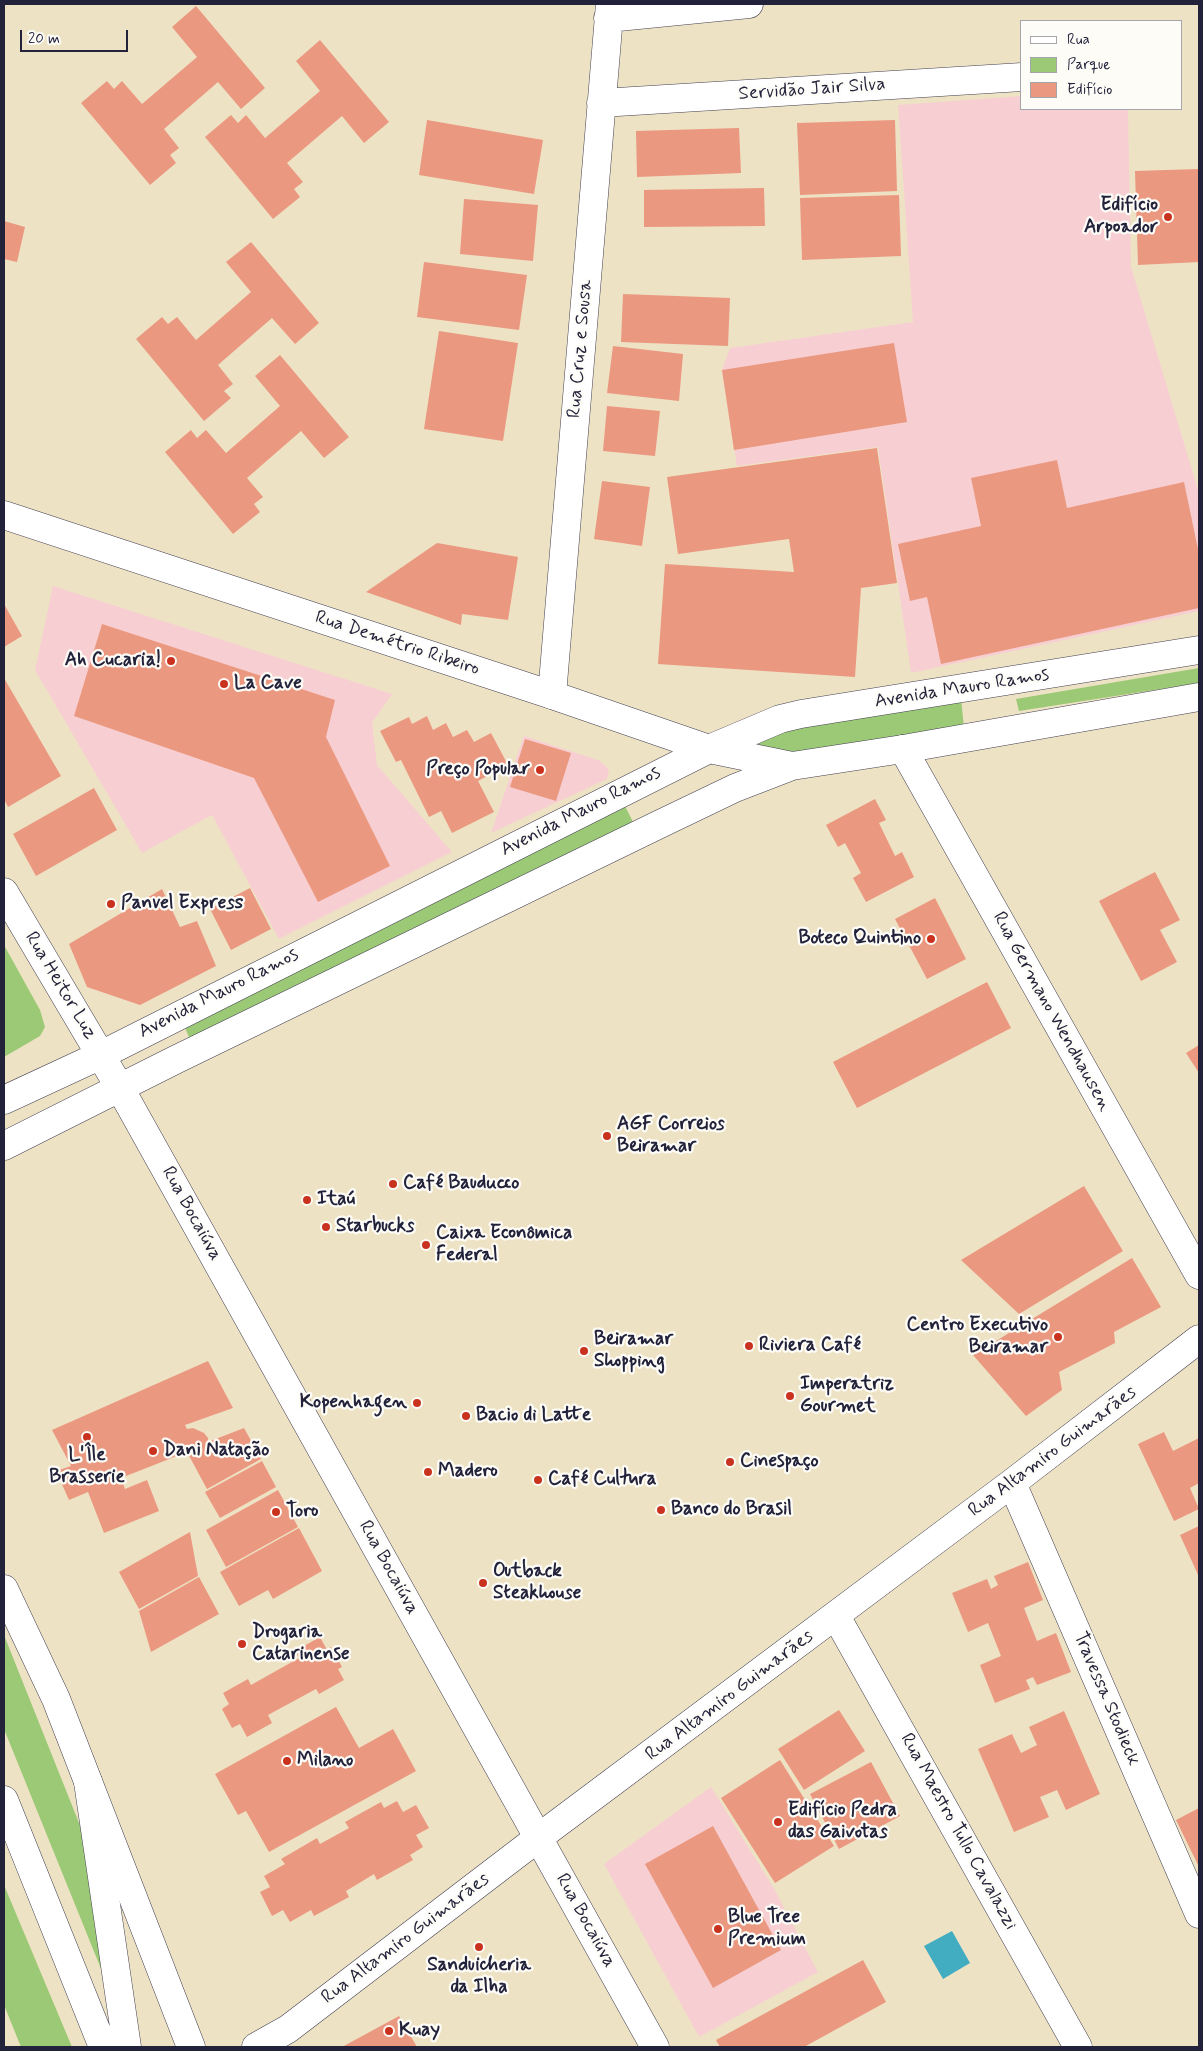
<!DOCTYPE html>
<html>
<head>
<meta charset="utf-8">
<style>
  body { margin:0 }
  #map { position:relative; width:1203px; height:2051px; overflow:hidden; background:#eee2c4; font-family:Mynerve,sans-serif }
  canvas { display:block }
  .frame { position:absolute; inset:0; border:5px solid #22223b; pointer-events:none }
  .legend { position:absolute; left:1020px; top:20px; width:162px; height:90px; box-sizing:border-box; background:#fdfcf7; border:1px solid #a5a5ac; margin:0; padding:6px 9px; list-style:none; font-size:15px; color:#22223b }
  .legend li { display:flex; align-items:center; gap:10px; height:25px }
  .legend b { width:25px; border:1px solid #a5a5ac }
  .scale { position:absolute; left:20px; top:30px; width:108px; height:22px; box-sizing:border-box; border:2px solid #22223b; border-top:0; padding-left:6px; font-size:15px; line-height:18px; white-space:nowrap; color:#22223b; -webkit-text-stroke:4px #fdfcf7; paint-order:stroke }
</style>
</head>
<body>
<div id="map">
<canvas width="1203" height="2051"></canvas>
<div class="frame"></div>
<ul class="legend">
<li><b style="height:6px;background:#fff"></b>Rua</li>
<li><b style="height:14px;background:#9cc976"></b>Parque</li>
<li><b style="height:14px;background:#eb9881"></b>Edifício</li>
</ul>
<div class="scale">20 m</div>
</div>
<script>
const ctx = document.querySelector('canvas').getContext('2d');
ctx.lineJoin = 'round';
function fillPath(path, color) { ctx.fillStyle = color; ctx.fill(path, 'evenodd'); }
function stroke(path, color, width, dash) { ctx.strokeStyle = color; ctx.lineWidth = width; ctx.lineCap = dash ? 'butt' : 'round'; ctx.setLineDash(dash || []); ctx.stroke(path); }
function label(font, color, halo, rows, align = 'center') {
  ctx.font = font + ' Mynerve,sans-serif'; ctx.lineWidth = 4.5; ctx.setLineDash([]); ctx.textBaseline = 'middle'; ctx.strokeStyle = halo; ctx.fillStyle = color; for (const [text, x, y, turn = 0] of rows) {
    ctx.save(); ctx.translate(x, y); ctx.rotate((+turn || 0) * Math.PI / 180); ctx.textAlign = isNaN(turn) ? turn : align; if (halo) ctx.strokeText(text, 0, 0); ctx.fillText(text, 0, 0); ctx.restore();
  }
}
const built = new Path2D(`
  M1022 96V109H1128L1131 267 1199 493V611L911 673 878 447 737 466 722 370 730 348 913 322 898 105Z
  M53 586 392 694 372 723 377 765 452 852 279 939 212 815 142 853 35 670Z
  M524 736 598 760 605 765 609 772 607 779 491 833Z
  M711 1787 773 1887 818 1972 699 2037 604 1864Z`);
const green = new Path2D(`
  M1199 668V683L1019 711 1016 699Z
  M961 698 964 728 796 754 747 744 796 724Z
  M623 802 634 824 192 1044 183 1023Z
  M4 945 40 1010 45 1027 40 1036 4 1057Z
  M4 1635 93 1858 112 1996 4 1729Z
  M4 1885 72 2047H21L4 2005Z`);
const water = new Path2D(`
  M952 1931 970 1963 943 1979 924 1946Z`);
const building = new Path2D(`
  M196 6 265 88 241 109 218 82 164 129 179 148 170 155 176 163 150 185 81 103 107 81 114 89 122 81 142 104 197 57 172 27Z
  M320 40 389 122 364 143 342 116 287 163 303 182 294 189 300 197 273 219 205 137 231 115 238 123 246 115 265 138 320 91 296 61Z
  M427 120 543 140 534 194 419 175Z
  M895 120 897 191 800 195 797 123Z
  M739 128 741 173 637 177 636 131Z
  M1199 169V262L1138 265 1135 171Z
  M764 188 765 226 644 227V190Z
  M899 195 901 256 802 260 800 198Z
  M464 199 538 205 533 261 460 254Z
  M4 221 25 227 17 262 4 259Z
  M251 242 319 323 295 344 272 318 218 365 233 384 224 391 231 398 204 421 136 339 162 317 168 324 177 317 196 340 251 292 226 262Z
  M424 262 527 275 519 330 417 317Z
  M623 294 730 298 728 346 621 342Z
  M439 331 518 343 503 441 424 429Z
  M894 343 907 422 734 450 722 370Z
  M613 346 683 354 679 401 607 393Z
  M280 355 349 437 324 458 301 431 247 478 263 497 254 504 260 512 233 534 165 452 191 430 197 438 206 430 226 453 280 406 255 376Z
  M607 406 660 411 655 456 603 451Z
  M877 448 897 583 861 588 855 677 658 664 665 564 794 572 789 539 678 554 667 477Z
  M1057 460 1067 508 1184 482 1199 554V608L941 664 927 597 910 601 898 544 981 526 971 478Z
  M602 481 650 487 642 546 594 539Z
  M437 543 518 557 508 620 462 614 461 625 366 592Z
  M4 604 22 636 4 647Z
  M102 624 335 700 326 737 390 866 318 902 254 778 74 716Z
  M4 678 61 776 8 807 4 799Z
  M427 716 433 730 446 723 453 737 467 730 474 742 491 733 508 765 478 781 494 812 452 833 441 811 429 817 401 760 396 762 380 731 409 717 412 724Z
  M525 739 571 753 556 801 510 787Z
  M94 788 117 830 36 876 13 834Z
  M875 799 886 820 879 823 895 856 902 852 914 877 866 902 853 878 861 873 845 843 838 847 826 825Z
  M1155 872 1180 920 1160 930 1177 962 1141 981 1099 901Z
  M250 888 271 929 231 950 210 909Z
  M162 889 180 927 197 921 216 966 140 1005 87 987 69 944Z
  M935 898 966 959 927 979 895 919Z
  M987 982 1011 1028 857 1108 833 1062Z
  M1199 1045V1073L1186 1053Z
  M1084 1186 1123 1251 1019 1314 961 1260Z
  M1132 1258 1161 1307 1114 1332 1115 1343 1059 1372 1062 1390 1026 1416 973 1355Z
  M208 1361 233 1408 185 1425 187 1429 193 1428 204 1433 208 1438V1442L244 1428 261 1459 207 1489 187 1452 121 1478 125 1489 147 1480 159 1511 104 1533 88 1492 69 1500 56 1471 71 1466 52 1430Z
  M1164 1432 1173 1451 1199 1438V1483L1190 1488 1199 1509 1174 1521 1138 1444Z
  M262 1461 276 1487 220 1518 205 1492Z
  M278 1490 298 1527 226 1567 206 1530Z
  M1199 1526V1577L1180 1535Z
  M299 1528 322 1571 273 1599 268 1590 239 1606 220 1572Z
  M190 1532 198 1576 139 1609 119 1572Z
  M1028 1562 1043 1600 1024 1608 1037 1641 1056 1633 1071 1672 1037 1685 1033 1677 1026 1680 1030 1689 995 1703 980 1665 1001 1656 988 1623 968 1632 952 1593 987 1579 991 1589 998 1585 994 1576Z
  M199 1577 219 1614 151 1652 139 1611Z
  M320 1637 327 1650 331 1647 342 1667 338 1669 344 1680 319 1694 316 1689 268 1715 272 1723 247 1737 240 1724 232 1728 222 1709 229 1704 223 1693 248 1679 251 1685 299 1658 295 1651Z
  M336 1707 359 1748 393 1729 416 1771 269 1852 246 1811 238 1815 215 1774Z
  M839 1710 865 1751 804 1790 778 1749Z
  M1064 1711 1100 1794 1066 1810 1057 1790 1040 1797 1049 1817 1014 1832 978 1749 1012 1734 1021 1753 1037 1745 1029 1727Z
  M780 1760 834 1846 775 1883 721 1798Z
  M871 1762 900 1816 839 1849 810 1794Z
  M397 1801 403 1812 416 1805 429 1828 416 1835 423 1847 410 1855 413 1860 377 1880 374 1874 346 1891 349 1897 314 1916 311 1910 290 1922 283 1910 272 1916 260 1892 270 1887 264 1876 285 1864 281 1859 317 1838 320 1844 349 1828 345 1822 381 1802 384 1808Z
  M1199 1808V1867L1176 1820Z
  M713 1826 781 1950 713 1988 645 1864Z
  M863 1960 886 2002 804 2047H720L716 2040Z
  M399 2016 417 2047H342Z`);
const minor = new Path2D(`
  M608 18 749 4
  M601 103 1022 77
  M552 695 610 4
  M903 749 1199 1275
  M1012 1483 1199 1914
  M836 1616 1078 2047
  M256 2047 288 2029 538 1838 1012 1483 1199 1339`);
const major = new Path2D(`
  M4 515 552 695 709 749 792 766
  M4 892 120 1088 655 2047
  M4 1100 101 1055 709 749 780 719 801 714 1199 650
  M4 1146 175 1060 658 825 735 788 792 766 903 749 1199 697
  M4 1589 56 1699 191 2047`);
const highway = new Path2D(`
  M88 1782 127 2047
  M4 1800 103 2047`);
const markers = [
  [1168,217,5,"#c8321e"],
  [171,661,5,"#c8321e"],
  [224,684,5,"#c8321e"],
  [540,770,5,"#c8321e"],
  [111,904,5,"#c8321e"],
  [931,939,5,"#c8321e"],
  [607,1136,5,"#c8321e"],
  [393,1184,5,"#c8321e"],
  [307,1200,5,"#c8321e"],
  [326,1227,5,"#c8321e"],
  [426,1245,5,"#c8321e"],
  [1058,1337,5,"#c8321e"],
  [749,1346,5,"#c8321e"],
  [584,1351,5,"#c8321e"],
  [790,1396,5,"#c8321e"],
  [417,1403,5,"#c8321e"],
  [466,1416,5,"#c8321e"],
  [87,1437,5,"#c8321e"],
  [153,1451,5,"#c8321e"],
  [730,1462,5,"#c8321e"],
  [428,1472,5,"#c8321e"],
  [538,1480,5,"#c8321e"],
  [661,1510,5,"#c8321e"],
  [276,1512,5,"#c8321e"],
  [483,1583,5,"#c8321e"],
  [242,1644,5,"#c8321e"],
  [287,1761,5,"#c8321e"],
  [778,1822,5,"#c8321e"],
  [718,1929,5,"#c8321e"],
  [479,1947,5,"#c8321e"],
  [389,2031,5,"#c8321e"]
];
const streetNames = [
  ["Servidão Jair Silva",812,90,-4],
  ["Rua Cruz e Sousa",581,349,-85],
  ["Rua Demétrio Ribeiro",397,644,18],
  ["Avenida Mauro Ramos",962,689,-9],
  ["Avenida Mauro Ramos",581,812,-27],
  ["Rua Heitor Luz",60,986,59],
  ["Avenida Mauro Ramos",219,994,-27],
  ["Rua Germano Wendhausen",1051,1012,61],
  ["Rua Bocaiúva",191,1214,61],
  ["Rua Altamiro Guimarães",1053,1452,-37],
  ["Rua Bocaiúva",388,1568,61],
  ["Rua Altamiro Guimarães",730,1696,-37],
  ["Travessa Stodieck",1106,1699,67],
  ["Rua Maestro Tullo Cavalazzi",958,1832,61],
  ["Rua Bocaiúva",585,1921,61],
  ["Rua Altamiro Guimarães",406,1939,-37]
];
const poiNames = [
  ["Edifício",1158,206,"right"],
  ["Arpoador",1158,228,"right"],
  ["Ah Cucaria!",161,661,"right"],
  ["La Cave",234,684],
  ["Preço Popular",530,770,"right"],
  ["Panvel Express",121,904],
  ["Boteco Quintino",921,939,"right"],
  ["AGF Correios",617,1125],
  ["Beiramar",617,1147],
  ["Café Bauducco",403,1184],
  ["Itaú",317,1200],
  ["Starbucks",336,1227],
  ["Caixa Econômica",436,1234],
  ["Federal",436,1256],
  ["Centro Executivo",1048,1326,"right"],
  ["Beiramar",1048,1348,"right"],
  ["Beiramar",594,1340],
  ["Shopping",594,1362],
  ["Riviera Café",759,1346],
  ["Imperatriz",800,1385],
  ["Gourmet",800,1407],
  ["Kopenhagen",407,1403,"right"],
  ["Bacio di Latte",476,1416],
  ["Dani Natação",163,1451],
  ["L'Île",87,1456,"center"],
  ["Brasserie",87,1478,"center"],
  ["Cinespaço",740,1462],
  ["Madero",438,1472],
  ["Café Cultura",548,1480],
  ["Banco do Brasil",671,1510],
  ["Toro",286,1512],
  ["Outback",493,1572],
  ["Steakhouse",493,1594],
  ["Drogaria",252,1633],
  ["Catarinense",252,1655],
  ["Milano",297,1761],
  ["Edifício Pedra",788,1811],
  ["das Gaivotas",788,1833],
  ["Blue Tree",728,1918],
  ["Premium",728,1940],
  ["Sanduicheria",479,1966,"center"],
  ["da Ilha",479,1988,"center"],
  ["Kuay",399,2031]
];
fillPath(built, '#f7cfd2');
fillPath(green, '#9cc976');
fillPath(water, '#42acc1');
fillPath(building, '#eb9881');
stroke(minor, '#413f50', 29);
stroke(major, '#413f50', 29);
stroke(highway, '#413f50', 29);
stroke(minor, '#fff', 28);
stroke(major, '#fff', 28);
stroke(highway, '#fff', 28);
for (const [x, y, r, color] of markers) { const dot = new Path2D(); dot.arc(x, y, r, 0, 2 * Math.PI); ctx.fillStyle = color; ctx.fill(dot); stroke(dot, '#fdfcf7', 2); }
label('19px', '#22223b', '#fdfcf7', streetNames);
label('bold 19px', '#22223b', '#fdfcf7', poiNames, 'left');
</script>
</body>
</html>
